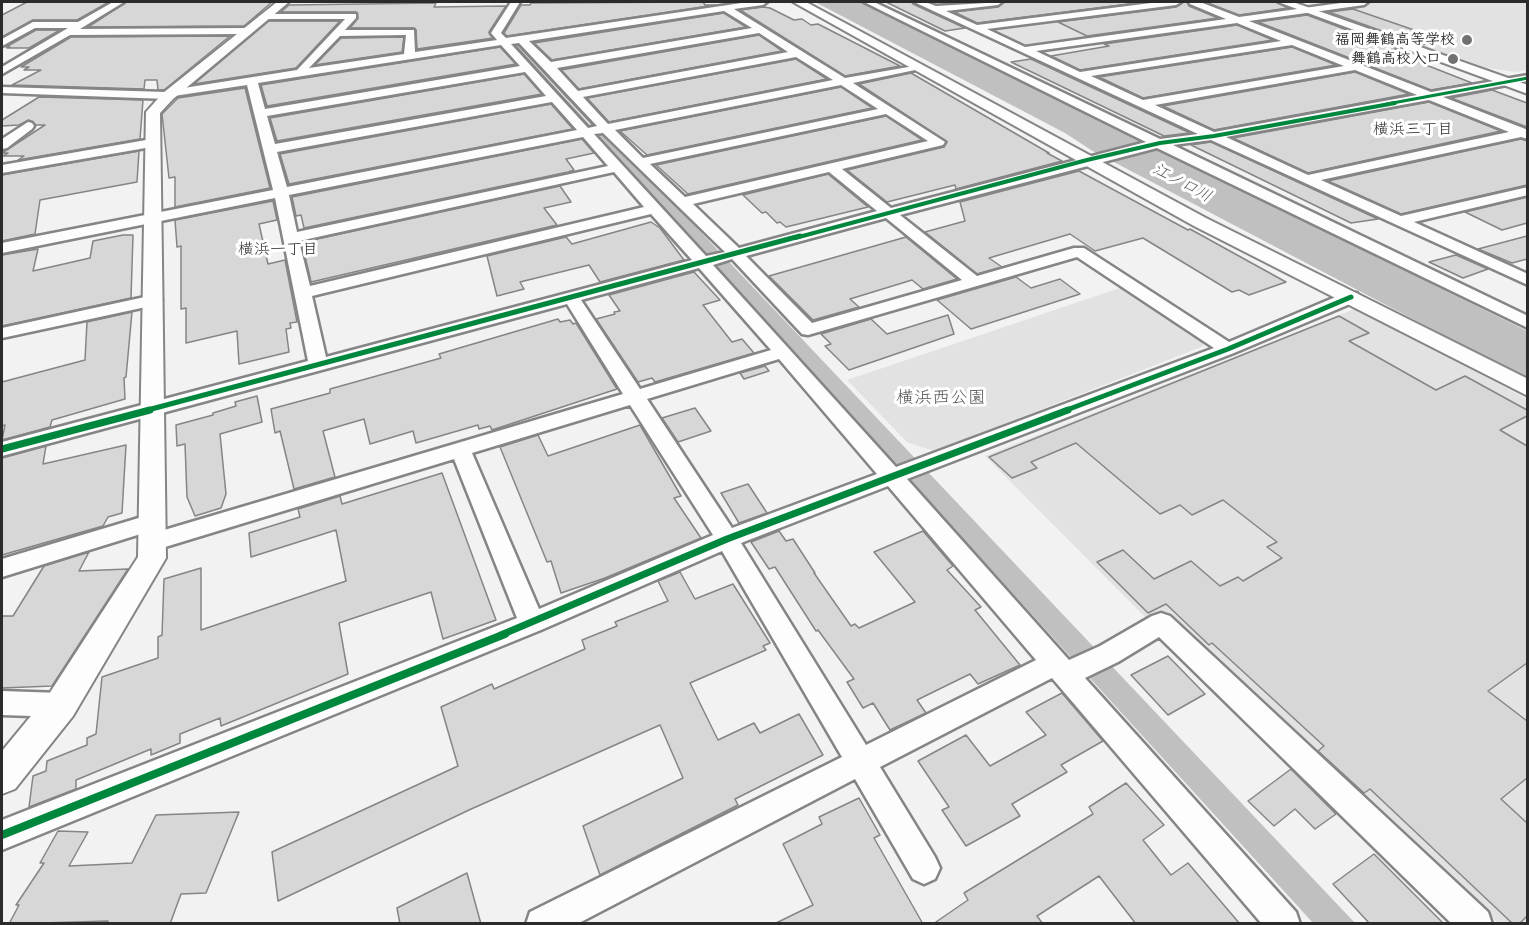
<!DOCTYPE html>
<html>
<head>
<meta charset="utf-8">
<style>
  body { margin:0 }
  #map { position:relative; width:1529px; height:925px; overflow:hidden; background:#f2f2f2; font-family:"Playpen Sans",sans-serif }
  canvas { display:block }
  .frame { position:absolute; inset:0; border:3px solid #2b2b2b; pointer-events:none }
</style>
</head>
<body>
<div id="map">
<canvas width="1529" height="925"></canvas>
<div class="frame"></div>
</div>
<script>
const ctx = document.querySelector('canvas').getContext('2d');
ctx.lineJoin = 'round';
function fillPath(path, color) { ctx.fillStyle = color; ctx.fill(path, 'evenodd'); }
function stroke(path, color, width, dash) { ctx.strokeStyle = color; ctx.lineWidth = width; ctx.lineCap = dash ? 'butt' : 'round'; ctx.setLineDash(dash || []); ctx.stroke(path); }
function label(font, color, halo, rows, align = 'center') {
  ctx.font = font + ' "Playpen Sans","Klee One",sans-serif'; ctx.lineWidth = 6; ctx.setLineDash([]); ctx.textBaseline = 'middle'; ctx.strokeStyle = halo; ctx.fillStyle = color; for (const [text, x, y, turn = 0] of rows) {
    ctx.save(); ctx.translate(x, y); ctx.rotate((+turn || 0) * Math.PI / 180); ctx.textAlign = isNaN(turn) ? turn : align; if (halo) ctx.strokeText(text, 0, 0); ctx.fillText(text, 0, 0); ctx.restore();
  }
}
const built = new Path2D(`
  M1379 2H1527V70L1515 72 1487 68 1326 12 1323 9Z
  M1062 19 1099 37 1025 47 990 31Z
  M1123 287 1200 338 1204 346 934 451 907 442 847 380Z
  M1357 308 1527 399V923H1498L1167 612 1147 619 985 456Z`);
const water = new Path2D(`
  M815 2H862L1527 331V379L1091 150 1065 133Z
  M605 132 644 172 1355 923H1313L595 135Z`);
const stream = new Path2D(`
  M511 24 513 25 510 34 537 63V65H535L506 34 509 25Z`);
const building = new Path2D(`
  M27 2H109L77 20H33L2 37V15Z
  M126 2H272L244 26 88 27Z
  M703 2 705 5H716L507 36 504 33 521 5H530L531 3Z
  M886 2H912L913 4 965 28 945 31Z
  M1004 2H1145L977 23 954 12 998 7Z
  M1183 2H1187L1189 6 1218 18 1087 36 1058 22 1176 7Z
  M1205 2H1276L1288 8 1239 15Z
  M436 3 434 7 506 6 489 32 493 38 417 49 416 30 414 28H350L358 18 356 12H281L289 5Z
  M763 7 770 8 794 20 802 19 811 25 818 24 900 66 845 76 740 10Z
  M1353 9 1446 41 1421 45 1329 12Z
  M724 13 746 27 552 60 534 43Z
  M1307 15 1398 49 1388 50 1472 83 1431 90 1258 22Z
  M269 21H340L296 68 194 84Z
  M1237 25 1273 40 1080 70 1051 56 1109 46 1104 44Z
  M36 30H60L29 48H7L10 47H6Z
  M759 35 782 51 579 89 561 70Z
  M230 36 164 90H158L157 80H145L144 89 12 85 41 70H24L29 67H21L71 37Z
  M404 37 402 52 315 65 341 38Z
  M518 45 593 125 589 126 516 46Z
  M500 47 516 64 267 106 261 85Z
  M1292 47 1336 65 1143 98 1099 77Z
  M796 59 827 79 609 122 587 98Z
  M1031 59 1190 133 1164 136 1011 62Z
  M1355 72 1409 94 1214 130 1163 106Z
  M911 73 1049 153H1047L1062 161 956 189 955 185 887 202 847 170 944 147 947 142 859 84Z
  M524 74 542 94 277 141 270 118Z
  M841 87 872 108 647 155 620 131Z
  M245 88 270 188 175 207V177L169 178 162 114 178 98Z
  M1492 90 1527 103V127L1451 98Z
  M39 97 143 100 140 139 18 160 24 156H3L8 153H2L45 125H36L29 120 19 125 2 126V120Z
  M1429 102 1501 131 1308 173 1233 138Z
  M551 104 573 129 289 184 280 154Z
  M886 116 922 140 688 194 656 165Z
  M582 139 594 153 566 159 574 170 568 172 304 228 301 215 296 216 292 197Z
  M1521 139 1527 141V185L1401 214 1328 181Z
  M1211 142 1378 219 1351 223 1191 145Z
  M139 151 137 182 40 200 35 234 2 241V175Z
  M1079 171 1188 230 1190 229 1286 282 1249 295 1239 290 1232 292 1143 238 1095 251 1070 234 989 258 1002 267 977 274 925 232 965 221 960 202Z
  M828 174 868 207 786 227 780 222 777 223 766 212 762 213 743 195Z
  M560 186 571 202 544 208 557 225 311 282 305 256 312 255 308 241Z
  M1527 197V223L1502 230 1465 212Z
  M273 201 277 220 259 224 268 264 285 260 297 322 290 323 291 328 286 329 289 352 239 364 237 331 186 343V308L181 309V246L177 247 175 220Z
  M651 222 660 228 684 260 600 282 589 265 520 282 524 289 497 296 487 256 566 237 572 244Z
  M123 235H133L131 298 2 326V255L38 249 33 271 90 258 93 241Z
  M1527 236V259L1512 263 1478 249Z
  M906 237 957 279 923 289 912 280 850 299 859 307 813 320 769 276Z
  M1456 255 1488 269 1463 278 1429 262Z
  M694 272 720 300 703 305 732 342 742 339 754 353 655 382 652 378 638 382 596 319 615 314 614 312 620 311 609 295Z
  M1016 277 1031 288 1060 279 1080 294 971 329 937 300Z
  M132 312 126 377 124 378 125 399 52 420 50 427 2 440 5 425 2 426V382L85 360 87 322Z
  M948 315 954 334 849 370 825 346 831 344 821 334 871 319 887 334Z
  M1339 316 1369 333 1349 341 1436 390 1465 376 1527 410V416L1500 430 1527 446V663L1488 691 1527 721V778L1501 799 1527 823V916L1519 924H1513L1370 789 1364 793 1318 751 1324 746 1212 643 1209 645 1166 604 1148 613 1097 562 1123 550 1154 579 1191 561 1220 586 1238 577 1243 581 1282 558 1267 547 1277 542 1223 500 1192 515 1180 505 1160 514 1076 443 1031 462 1037 468 1012 478 989 457Z
  M558 319 560 322 570 320 573 324 576 323 617 389 492 430 490 426 479 429 478 425 416 443 413 431 370 444 364 419 323 431 335 477 294 489 280 431 275 433 271 409 330 393V389L441 358 439 354Z
  M765 366 769 371 744 379 740 373Z
  M257 396 262 422 220 434 226 494 221 508 195 516 187 497 185 444 177 446 176 425 213 415V413L236 406 235 402Z
  M695 408 711 431 678 442 662 418Z
  M640 425 681 496 674 498 701 538 605 578 561 593 551 561 547 562 500 447 538 435 548 456Z
  M126 445 122 513 108 517 103 526 2 555V458L46 446 43 464Z
  M442 473 496 620 443 639 431 592 339 623 348 674 221 726 220 718 180 734V743L151 755V749L76 780V789L29 807 33 776 46 771 47 761 87 745V738L96 734 102 677 158 658V637L162 635 164 579 201 568V630L346 581 336 530 251 557 249 533 300 517 298 509 340 496 342 504Z
  M748 484 767 513 739 523 721 493Z
  M779 531 786 541 793 539 815 573H814L851 626 855 624 859 628 915 602 874 552 923 531 953 566 947 570 981 607 975 610 1020 665 978 684 970 674 917 700 926 713 890 730 873 703 863 708 847 682 854 679 818 630 816 631 775 567 769 569 751 542Z
  M89 552 79 571 128 569 52 686 2 688V616H13L44 566Z
  M680 572 695 599 733 584 770 643 763 646 766 650 690 683 718 740 754 723 760 733 799 714 823 755 735 799 738 805 600 875 583 826 683 778 660 725 469 810 278 901 272 852 458 766 441 707 492 684 494 689 585 649 582 640 617 626 615 622 668 601 658 581Z
  M1168 656 1205 694 1168 715 1131 675Z
  M1062 693 1103 741 1061 765 1067 772 1012 804 1020 816 966 846 942 810 949 807 918 761 966 735 990 766 1046 735 1026 712Z
  M1291 769 1336 814 1315 829 1295 809 1274 826 1248 801Z
  M1126 783 1164 825 1143 840 1171 875 1188 863 1240 924H1136L1099 876 1037 916 1043 924H933L968 900 964 893 1093 814 1089 807Z
  M859 798 880 835 874 838 923 924H774L813 905 783 844 822 824 819 817Z
  M239 812 206 893 181 894 170 924H107L108 921 9 924 19 905H16L44 863H40L58 831 88 832 69 866 132 863 156 815Z
  M1374 854 1444 924H1370L1333 884Z
  M467 873 481 924H400L397 908Z`);
const minor = new Path2D(`
  M113 2H124L80 29 247 28 252 31 247 34 70 35 2 74V67L68 28H35L2 46V39L33 22H78Z
  M511 2H520L501 33 506 38 748 2H767L763 5 734 9 845 78 920 65V69L853 83 945 142 943 145 842 169 891 208 1146 142 864 2H874L1160 139 1198 134 914 2H925L936 6 1002 2 998 5 946 11 977 25 1159 2H1181L1176 5 987 29 1025 47 1226 19 1190 4 1189 2H1200L1239 17 1348 2H1368L1364 5 1249 21 1431 92 1528 75V81L1443 97 1528 130V139L1521 137 1321 180 1401 216 1528 187V195L1414 222 1528 274V285L1211 140 1173 145 1528 316V328L1157 148 900 215 977 276 1074 248H1084L1229 342 1345 293H1357L1359 297 1357 301 1234 353 907 479 1069 660 1100 646 1152 616 1161 613 1170 616 1488 912 1492 924H1452L1159 637 1118 662 1085 678 1296 912 1300 924H1262L1052 678 880 767 935 857 940 868 935 879 924 884 913 879 855 779 577 924H526L530 912 842 757 722 551 541 630 2 850V820L517 618 454 459 152 551 144 548 140 542 144 536 623 394 567 304 2 456V442L308 361 275 198 2 253V243L273 190 247 85 174 96 168 99 2 93V87L166 92 171 90 297 70 345 19H260L258 17 263 14H356V18L345 30H414L415 52 497 40 491 33ZM724 11 752 28 551 62 529 41ZM1237 23 1281 41 1080 72 1036 51ZM759 33 788 52 578 91 557 68ZM406 35 404 54 309 68 340 36ZM519 43 597 126 588 128 511 44ZM501 45 520 66 265 109 258 83ZM1292 45 1344 66 1143 100 1091 76ZM796 57 833 80 608 124 583 97ZM1355 70 1417 95 1214 132 1155 105ZM525 72 546 96 275 144 267 116ZM841 85 878 109 643 158 615 130ZM1429 100 1509 132 1308 175 1226 137ZM552 102 577 130 287 187 277 152ZM886 114 928 141 685 197 650 164ZM603 133 725 252 706 256 594 134ZM583 137 608 166 297 232 289 195ZM614 172 644 207 310 286 299 241ZM829 172 877 211 739 248 693 204ZM651 214 692 260 326 357 312 296ZM886 218 962 280 812 323 746 256ZM1077 257 1214 348 896 467 713 265 732 259 802 334 808 335ZM699 268 771 350 640 389 581 300ZM779 359 877 474 732 528 647 399ZM630 405 713 535 539 609 472 453ZM888 486 1036 660 866 745 741 543Z
  M28 122 32 123 34 126 32 129 7 148 2 149V139Z
  M152 139 158 143 157 146 2 173V165Z
  M154 295 160 296 162 300 160 304 2 338V328Z
  M152 514 160 516 163 522 160 528 2 577V559Z
  M2 691 61 693 71 696 75 705 71 714 61 717 2 715Z`);
const tertiary = new Path2D(`
  M277 2H289L173 99 160 113 166 558 73 716 15 789 2 794V751L49 694 138 557 146 112 163 93Z
  M793 2H806L1206 218 1528 379V396L1194 226Z
  M1278 2H1293L1528 85V94Z`);
const cyclewayFar4 = new Path2D(`
  M1387 104 1528 78`);
const cyclewayFar3 = new Path2D(`
  M795 238 1087 160 1160 143 1214 136 1395 103`);
const cyclewayFar2 = new Path2D(`
  M144 411 800 236
  M1064 411 1228 349 1351 297`);
const cyclewayFar1 = new Path2D(`
  M2 449 150 410
  M501 635 727 539 1068 410`);
const cycleway = new Path2D(`
  M2 835 505 634`);
const markers = [
  [1467,40,6,"#717171"],
  [1453,59,6,"#717171"]
];
const farPoinames = [
  ["福岡舞鶴高等学校",1455,40],
  ["舞鶴高校入口",1441,59]
];
const farNeighbourhoodnames = [
  ["横浜三丁目",1413,130],
  ["横浜一丁目",278,250]
];
const farWaternames = [
  ["江ノ口川",1182,183,28]
];
const parkNames = [
  ["横浜西公園",941,398]
];
fillPath(built, '#e2e2e2');
fillPath(water, '#c0c0c0');
fillPath(stream, '#c0c0c0');
fillPath(building, '#d7d7d7');
stroke(building, '#858585', 1.5);
stroke(minor, '#858585', 5);
stroke(tertiary, '#858585', 4);
fillPath(minor, '#fdfdfd');
fillPath(tertiary, '#fdfdfd');
stroke(cyclewayFar4, '#00873e', 3);
stroke(cyclewayFar3, '#00873e', 4);
stroke(cyclewayFar2, '#00873e', 5);
stroke(cyclewayFar1, '#00873e', 7);
stroke(cycleway, '#00873e', 8);
for (const [x, y, r, color] of markers) { const dot = new Path2D(); dot.arc(x, y, r, 0, 2 * Math.PI); ctx.fillStyle = color; ctx.fill(dot); stroke(dot, '#fff', 2); }
label('bold 15px', '#2b2b2b', '#fff', farPoinames, 'right');
label('16px', '#2b2b2b', '#fff', farNeighbourhoodnames);
label('italic 16px', '#585858', '#fff', farWaternames);
label('18px', '#565656', '#fff', parkNames);
</script>
</body>
</html>
